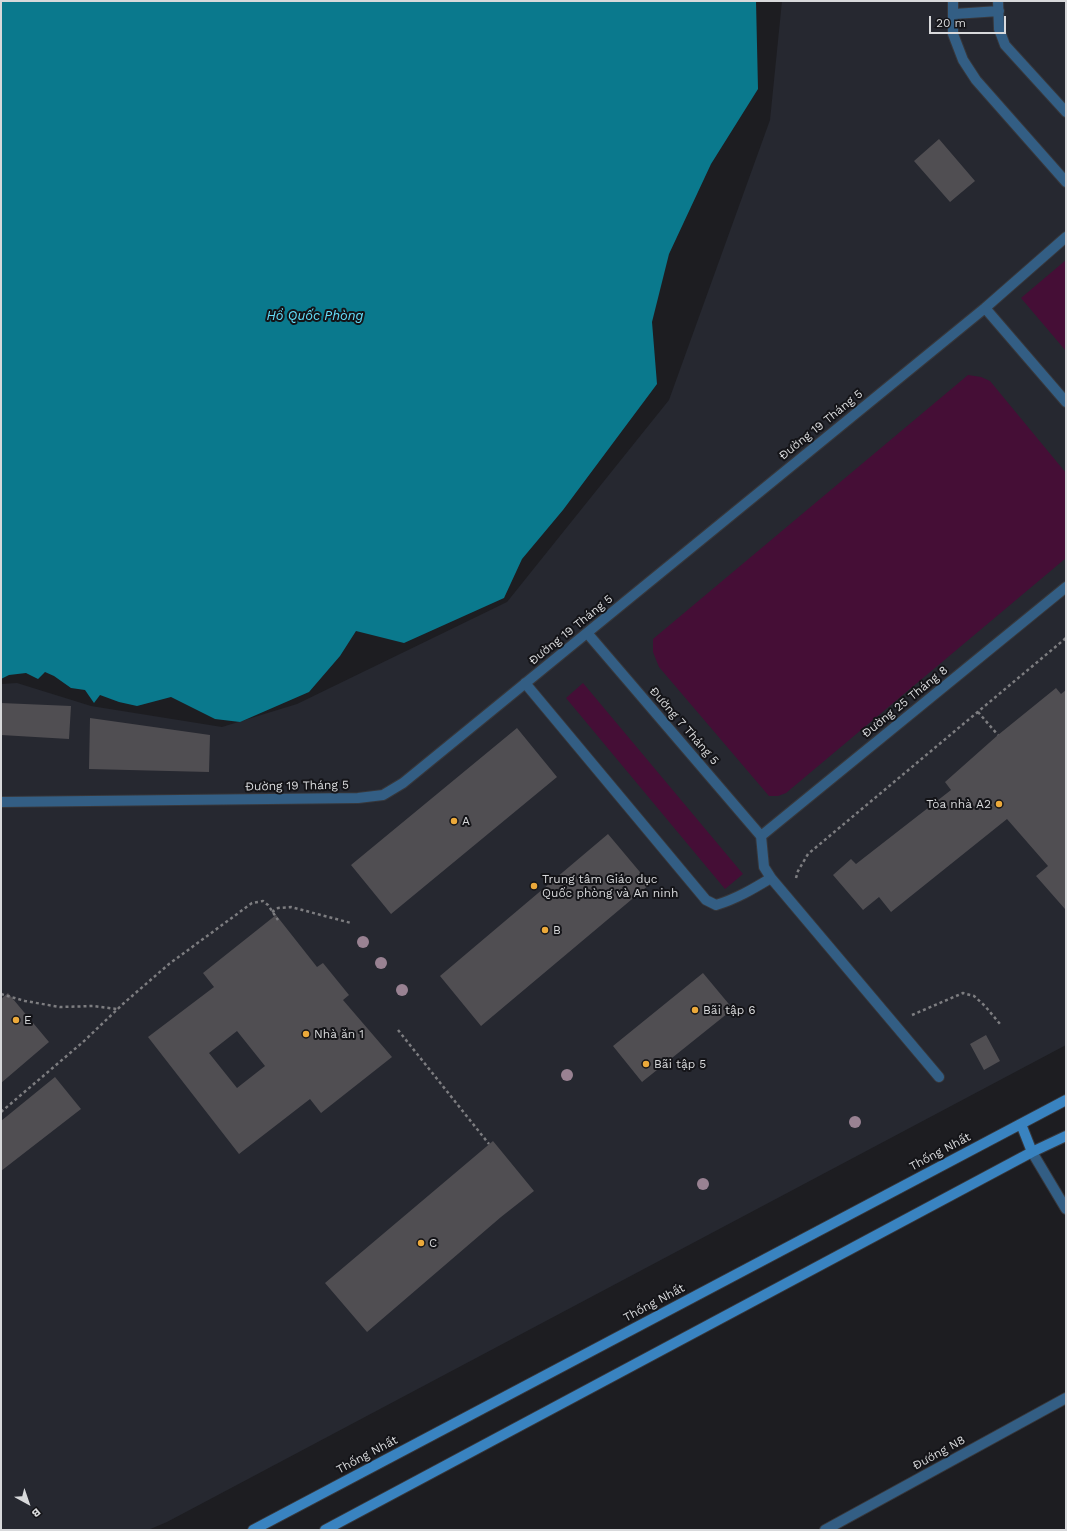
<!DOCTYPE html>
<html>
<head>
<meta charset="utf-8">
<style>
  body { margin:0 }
  #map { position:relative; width:1067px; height:1531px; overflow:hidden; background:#1d1d21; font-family:"Work Sans",sans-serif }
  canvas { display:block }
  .frame { position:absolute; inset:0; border:2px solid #d8d9db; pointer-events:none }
  .north { position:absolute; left:8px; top:1483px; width:40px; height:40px; -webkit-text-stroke:3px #141418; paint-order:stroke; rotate:140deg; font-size:11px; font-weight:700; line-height:16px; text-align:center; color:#d8d9db }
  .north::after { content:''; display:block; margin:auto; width:14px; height:18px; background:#d8d9db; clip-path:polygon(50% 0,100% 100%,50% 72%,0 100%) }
  .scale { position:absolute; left:929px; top:16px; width:77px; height:18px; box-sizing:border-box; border:2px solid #d8d9db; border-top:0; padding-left:5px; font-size:12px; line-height:14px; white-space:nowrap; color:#d8d9db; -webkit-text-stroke:3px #141418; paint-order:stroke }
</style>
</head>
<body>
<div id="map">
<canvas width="1067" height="1531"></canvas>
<div class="frame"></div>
<div class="north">B</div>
<div class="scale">20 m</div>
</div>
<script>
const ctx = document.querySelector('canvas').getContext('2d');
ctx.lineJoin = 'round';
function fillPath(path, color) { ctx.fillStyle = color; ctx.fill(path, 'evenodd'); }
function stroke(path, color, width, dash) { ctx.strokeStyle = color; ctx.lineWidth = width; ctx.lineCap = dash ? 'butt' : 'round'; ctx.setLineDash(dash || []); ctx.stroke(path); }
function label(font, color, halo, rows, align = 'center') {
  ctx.font = font + ' "Work Sans",sans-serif'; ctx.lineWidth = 4; ctx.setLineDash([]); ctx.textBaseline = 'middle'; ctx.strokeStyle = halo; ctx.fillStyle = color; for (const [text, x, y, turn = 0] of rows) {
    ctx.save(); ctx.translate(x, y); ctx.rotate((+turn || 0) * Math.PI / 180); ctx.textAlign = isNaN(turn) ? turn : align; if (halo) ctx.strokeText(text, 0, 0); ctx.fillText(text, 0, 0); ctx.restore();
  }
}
const built = new Path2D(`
  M782 1H1066V1045L167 1522 148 1530H1V684L17 683 91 706 222 727 297 704 507 602 669 400 770 120Z`);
const green = new Path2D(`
  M1066 260V351L1021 298Z
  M968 375 981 377 990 381 1066 473V558L786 793 778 796H769L659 667 653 652V639Z
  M583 683 743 874 725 889 566 698Z`);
const water = new Path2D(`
  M1 1H756L758 89 711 164 669 254 652 322 657 384 563 510 522 559 504 598 404 643 356 631 340 656 309 692 240 722 215 719 171 697 137 706 119 702 100 695 94 703 85 690 71 688 54 676 45 672 38 679 26 673 9 675 1 679Z`);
const building = new Path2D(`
  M939 139 975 181 950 202 914 161Z
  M1056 688 1061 694 1066 690V908L1065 909 1036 876 1048 866 1007 819 891 912 879 897 863 910 833 875 851 859 856 864 951 790 945 782 998 735Z
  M1 703 71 706 69 739 1 735Z
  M90 718 210 735 209 772 89 769Z
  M517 728 557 777 391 914 351 865Z
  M608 834 650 884 481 1026 440 976Z
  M276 915 317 967 323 963 349 995 343 1000 392 1057 321 1113 310 1099 239 1154 148 1037 214 987 203 973ZM237 1031 265 1066 237 1088 209 1053Z
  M703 973 733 1009 642 1082 613 1046Z
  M8 993 49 1042 1 1083V999Z
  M986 1035 1000 1061 984 1070 970 1044Z
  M55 1077 81 1109 1 1171V1121Z
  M493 1141 534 1191 501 1217 367 1332 325 1283Z`);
const path = new Path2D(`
  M978 712 998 735
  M796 878 798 871 808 854 1066 638
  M272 912 278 908 291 907 351 923
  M1 994 25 1001 60 1007 93 1006 117 1009
  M912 1015 963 993 974 996 985 1006 1000 1024
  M398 1030 489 1144
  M1 1112 83 1042 124 1003 169 964 252 903 263 901 268 905 278 920`);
const service = new Path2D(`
  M953 1V34L963 60 976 80 1066 182
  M998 1 999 29 1005 45 1066 112
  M954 14 999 11
  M985 308 1066 402
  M588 634 761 836
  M525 683 706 900 716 905C736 899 753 889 771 878
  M1 802 358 798 383 795 403 783 985 308 1066 237
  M761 836 1066 587
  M761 836 764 867 771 878 939 1077`);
const minor = new Path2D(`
  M1032 1152 1066 1209
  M825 1530 1066 1398`);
const secondary = new Path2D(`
  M1021 1124 1032 1152
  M253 1530 1066 1100
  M325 1530 1032 1152 1066 1136`);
const trees = [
  [363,942],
  [381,963],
  [402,990],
  [567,1075],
  [855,1122],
  [703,1184]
];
const markers = [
  [999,804,4,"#eca93a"],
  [454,821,4,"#eca93a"],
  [534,886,4,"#eca93a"],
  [545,930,4,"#eca93a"],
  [695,1010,4,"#eca93a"],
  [16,1020,4,"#eca93a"],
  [306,1034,4,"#eca93a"],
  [646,1064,4,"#eca93a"],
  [421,1243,4,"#eca93a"]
];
const streetNames = [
  ["Đường 19 Tháng 5",821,425,-39],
  ["Đường 19 Tháng 5",571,630,-39],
  ["Đường 25 Tháng 8",905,702,-39],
  ["Đường 7 Tháng 5",684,726,49],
  ["Đường 19 Tháng 5",297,786,-1],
  ["Thống Nhất",940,1152,-28],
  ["Thống Nhất",654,1303,-28],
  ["Đướng N8",939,1453,-29],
  ["Thống Nhất",367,1455,-28]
];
const poiNames = [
  ["Tòa nhà A2",991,804,"right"],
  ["A",462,821],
  ["Trung tâm Giáo dục",542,879],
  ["Quốc phòng và An ninh",542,893],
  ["B",553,930],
  ["Bãi tập 6",703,1010],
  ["E",24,1020],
  ["Nhà ăn 1",314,1034],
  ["Bãi tập 5",654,1064],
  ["C",429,1243]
];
const waterNames = [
  ["Hồ Quốc Phòng",315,316]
];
fillPath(built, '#262830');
fillPath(green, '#450e36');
fillPath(water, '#0a798d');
fillPath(building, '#504e52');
stroke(service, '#37373b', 12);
stroke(minor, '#37373b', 12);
stroke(secondary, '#37373b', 12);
stroke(path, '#7d7d80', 2.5, [3, 3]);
stroke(service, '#335e84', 10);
stroke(minor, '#335e84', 10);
stroke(secondary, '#3983c0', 10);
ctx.fillStyle = '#998292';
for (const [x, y] of trees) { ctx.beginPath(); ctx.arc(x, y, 6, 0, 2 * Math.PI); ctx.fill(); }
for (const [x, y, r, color] of markers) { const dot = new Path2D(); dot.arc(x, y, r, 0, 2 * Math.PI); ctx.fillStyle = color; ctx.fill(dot); stroke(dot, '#141418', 1.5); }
label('12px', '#d8d9db', '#141418', streetNames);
label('12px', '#d8d9db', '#141418', poiNames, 'left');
label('italic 13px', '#64e0fc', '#141418', waterNames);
</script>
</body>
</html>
